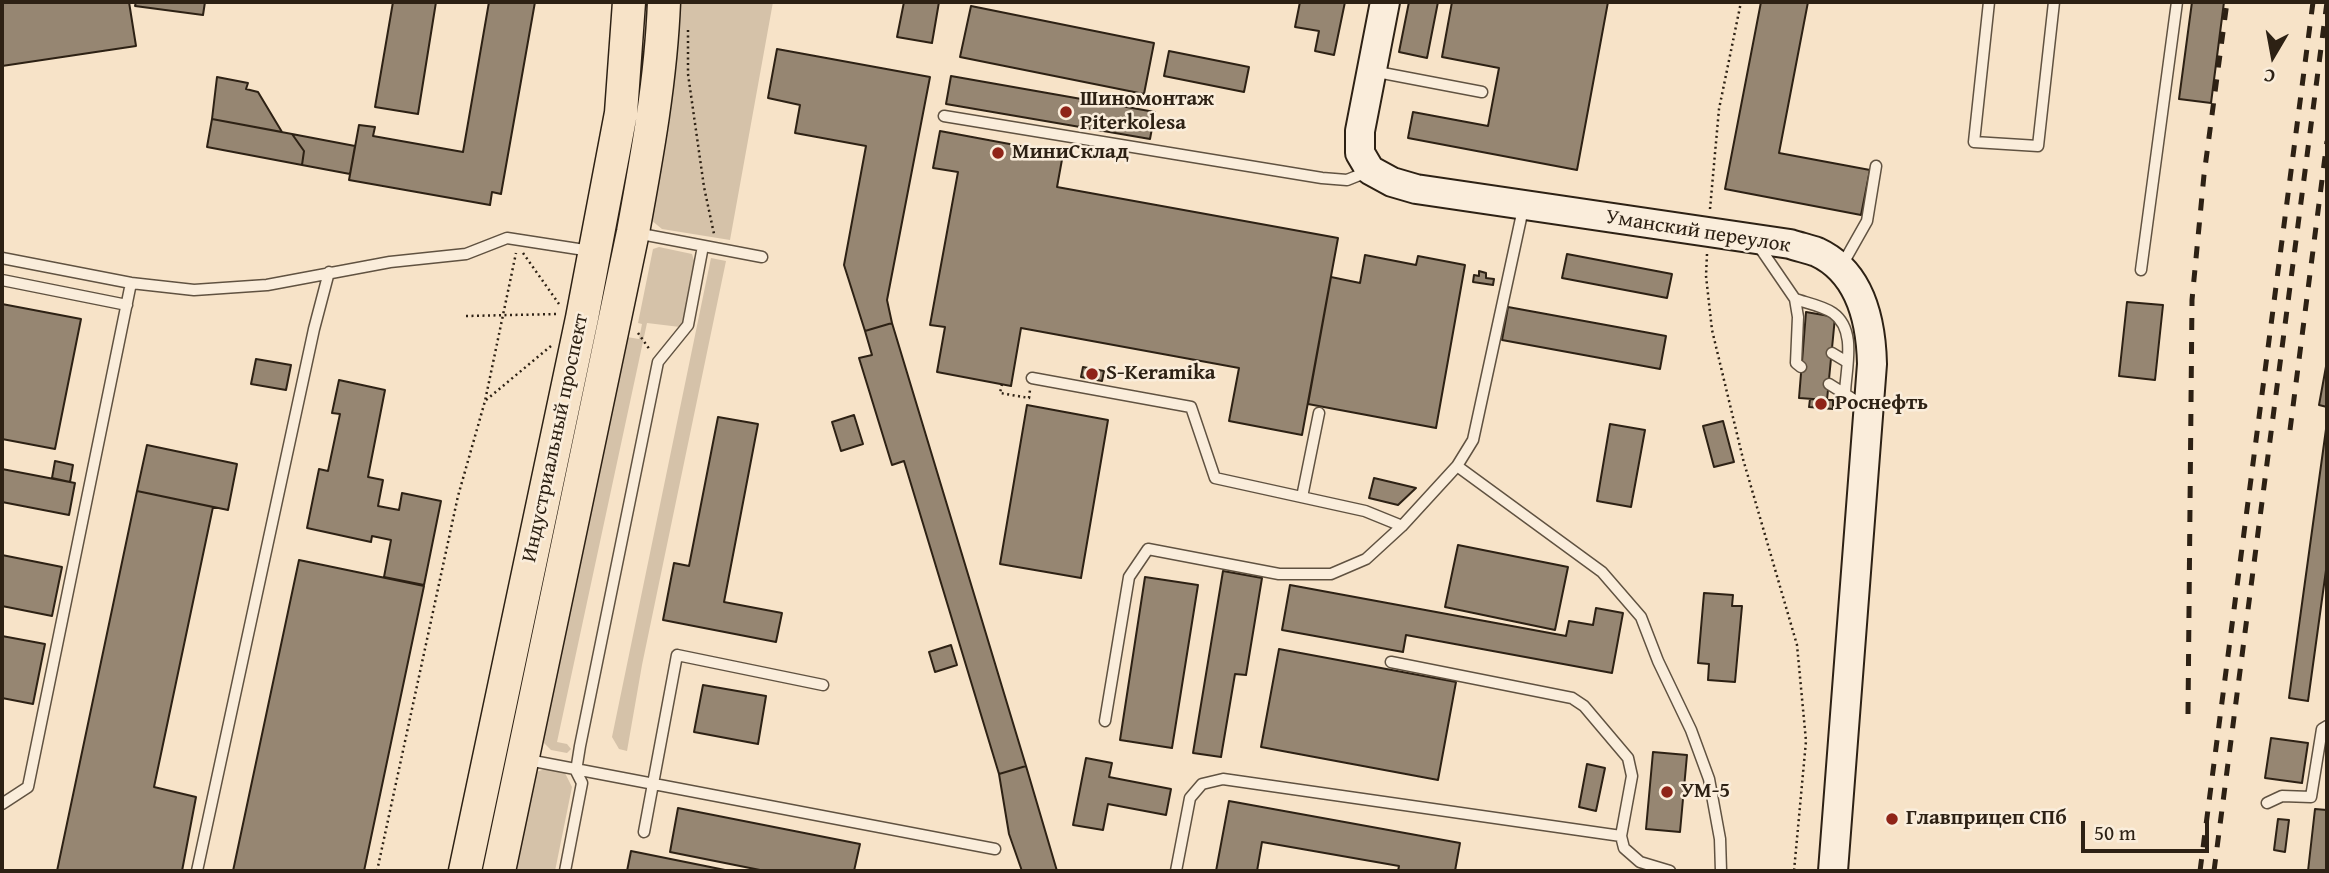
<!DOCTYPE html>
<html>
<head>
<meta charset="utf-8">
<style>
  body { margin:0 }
  #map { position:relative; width:2329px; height:873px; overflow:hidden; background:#f7e3c8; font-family:"Gentium Book Plus",serif }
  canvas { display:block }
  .frame { position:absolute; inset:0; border:4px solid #2d2114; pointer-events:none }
  .north { position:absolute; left:2238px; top:21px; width:70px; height:70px; -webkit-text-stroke:5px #faeddb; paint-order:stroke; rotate:190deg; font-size:19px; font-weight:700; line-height:28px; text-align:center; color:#2d2114 }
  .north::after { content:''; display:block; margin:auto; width:24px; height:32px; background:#2d2114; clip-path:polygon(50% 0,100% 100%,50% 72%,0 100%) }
  .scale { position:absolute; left:2081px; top:821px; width:128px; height:32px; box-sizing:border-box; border:4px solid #2d2114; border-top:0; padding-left:9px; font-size:21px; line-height:24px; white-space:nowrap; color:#2d2114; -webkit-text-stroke:5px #faeddb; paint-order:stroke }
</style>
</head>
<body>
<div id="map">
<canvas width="2329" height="873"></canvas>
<div class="frame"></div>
<div class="north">С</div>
<div class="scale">50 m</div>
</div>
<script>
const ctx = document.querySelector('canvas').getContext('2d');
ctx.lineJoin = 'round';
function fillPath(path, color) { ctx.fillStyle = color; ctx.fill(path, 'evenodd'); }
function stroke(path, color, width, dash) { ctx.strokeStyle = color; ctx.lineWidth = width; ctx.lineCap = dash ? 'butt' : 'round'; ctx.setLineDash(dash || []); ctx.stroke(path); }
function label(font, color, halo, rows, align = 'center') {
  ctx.font = font + ' "Gentium Book Plus",serif'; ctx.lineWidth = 5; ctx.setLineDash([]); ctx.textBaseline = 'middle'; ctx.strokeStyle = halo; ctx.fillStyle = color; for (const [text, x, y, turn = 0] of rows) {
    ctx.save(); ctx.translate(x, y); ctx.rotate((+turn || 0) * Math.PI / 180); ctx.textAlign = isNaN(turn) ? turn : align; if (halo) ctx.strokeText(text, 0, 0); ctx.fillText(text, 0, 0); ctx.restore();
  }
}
const green = new Path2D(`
  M681 2H773L730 240 662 229 651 220 669 125Z
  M659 247 692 254 695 263 682 323 680 327 647 323 557 742 567 744 571 749 567 753 551 750 543 742 627 337 639 339 642 324 638 323 653 249Z
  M711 258 726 261 642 665 627 751 619 749 612 737Z
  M548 768 565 773 572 787 555 871H515L536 772Z`);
const building = new Path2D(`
  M2 2H129L136 46 2 66Z
  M136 2H205L203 15 135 6Z
  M393 2H436L418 114 375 107Z
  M489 2H535L501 194 492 192 490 205 349 180 359 125 375 127 373 136 463 152Z
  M904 2H939L932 43 897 37Z
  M1300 2H1345L1334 55 1315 51 1319 31 1295 27Z
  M1409 2H1438L1427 58 1399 52Z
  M1452 2H1608L1577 170 1408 138 1413 112 1488 126 1499 68 1442 57Z
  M1761 2H1808L1779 153 1870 170 1861 215 1725 189Z
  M2192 2H2224L2211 103 2179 99Z
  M971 6 1154 43 1144 94 960 57Z
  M777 49 930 77 887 300 892 323 865 331 844 265 866 146 795 133 800 105 768 98Z
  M1169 51 1249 67 1244 92 1164 76Z
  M951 76 1155 112 1150 139 946 104Z
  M217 77 248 83 246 89 258 92 282 132 212 119Z
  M212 119 292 134 304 151 302 165 207 147Z
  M940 131 1063 154 1057 187 1338 238 1302 435 1229 421 1239 368 1021 328 1011 386 937 372 945 327 930 325 958 172 933 168Z
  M292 134 355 146 350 174 302 165 304 151Z
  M1567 254 1672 274 1667 298 1562 278Z
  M1365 255 1416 265 1418 256 1465 265 1436 428 1308 404 1331 277 1360 283Z
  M1479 271 1486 273V278L1494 279 1493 285 1473 282 1474 275 1479 276Z
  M2127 302 2163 305 2155 380 2119 376Z
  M2 304 81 319 55 449 2 439Z
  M1508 307 1666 336 1660 369 1502 340Z
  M1806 312 1835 317 1827 400 1799 398Z
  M892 323 1026 766 999 774 904 461 892 465 859 358 872 355 865 331Z
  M256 359 291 365 286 390 251 384Z
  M2327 361V407L2319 405Z
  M1083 367 1104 371 1102 381 1081 377Z
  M339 380 385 390 368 477 383 480 378 506 399 510 402 493 441 501 424 585 384 577 391 540 372 536 371 542 307 528 319 469 328 471 340 414 332 413Z
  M1810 399 1833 400V409L1809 407Z
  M1027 405 1108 420 1081 578 1000 564Z
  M854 415 863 444 841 451 832 422Z
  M718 417 758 424 724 602 782 613 776 642 663 620 674 563 689 566Z
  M1723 421 1734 462 1714 467 1703 426Z
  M2327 422V563L2308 701 2289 698Z
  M1610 424 1645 430 1631 507 1597 501Z
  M147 445 237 464 228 510 137 491Z
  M55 461 73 465 70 482 52 478Z
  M2 469 75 483 69 515 2 502Z
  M1374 478 1416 488 1398 505 1369 498Z
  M137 491 213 507 154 787 196 797 182 871H57Z
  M1458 545 1568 567 1555 630 1445 607Z
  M2 555 62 567 52 616 2 606Z
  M299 560 424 586 364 871H233Z
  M1223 571 1262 578 1246 675 1235 674 1221 757 1193 753Z
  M1145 577 1198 585 1172 748 1120 740Z
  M1290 585 1566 636 1569 621 1593 625 1596 608 1623 613 1612 673 1406 635 1403 652 1282 630Z
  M1704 593 1733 595 1732 606H1742L1735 682 1708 680 1709 664 1698 663Z
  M2 636 45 644 33 704 2 698Z
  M951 645 957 665 935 672 929 652Z
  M1279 649 1456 682 1438 780 1261 747Z
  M703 685 766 696 758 744 694 732Z
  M2271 738 2308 743 2302 783 2265 778Z
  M1653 752 1687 755 1680 832 1646 829Z
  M1086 758 1112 763 1109 777 1171 789 1166 815 1108 804 1103 830 1073 825Z
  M1587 764 1605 768 1596 811 1579 807Z
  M1026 766 1057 871H1022L1009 834 999 774Z
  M1229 801 1460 843 1455 871H1398L1399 866 1262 842 1257 871H1216Z
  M678 808 860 844 854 871H765L670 852Z
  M2315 809 2327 810V871H2308Z
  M2278 819 2289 820 2285 852 2274 850Z
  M631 851 730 871H627Z`);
const path = new Path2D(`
  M688 30V74L704 187 714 234
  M1710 209 1719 109 1741 2
  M523 253 559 304
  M1707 254 1706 276 1712 330 1743 459 1797 645 1806 741 1794 871
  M466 316 557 314
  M638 333 650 350
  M1002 384 1000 393 1029 398 1030 390
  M486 400 551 346
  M377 871 458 496 485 401 516 253`);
const lane = new Path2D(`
  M1989 2 1974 142 2038 146 2054 2
  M1372 71 1482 92
  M944 116 1322 178 1347 180 1367 172
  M636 233 762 257
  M1758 245 1795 299 1798 317 1796 363 1801 367
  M2 258 131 283 194 290 267 285 390 262 466 254 507 238 591 251
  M1841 267 1867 221 1876 166
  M2141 270 2177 2
  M2 280 127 305
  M1795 299C1807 303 1823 306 1833 313 1857 330 1846 367 1845 393
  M1832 353 1847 362
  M1032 378 1191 407 1215 478 1365 511 1402 526
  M1829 384 1864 406
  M1457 466 1602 572 1641 617 1658 661 1691 730 1709 779 1720 839 1721 871
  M1302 497 1319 413
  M1391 662 1572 698 1584 706 1628 758 1632 776 1621 836 1624 848 1640 862 1670 871
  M1105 721 1129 577 1148 549 1279 574H1331L1366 559 1402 526 1457 466 1473 440 1523 209
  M528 760 995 849
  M2267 803 2282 796 2311 797 2322 729 2327 726
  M2 804 28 787 131 283
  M644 832 677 655 823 685
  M197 871 314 329 329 272
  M565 871 582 783 576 771 580 746 658 362 688 325 703 246
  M1176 871 1190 798 1202 784 1223 779 1621 836`);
const secondary = new Path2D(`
  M1385 2 1360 131V153L1370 170 1392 182 1416 189 1790 244C1799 247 1809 249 1817 252 1860 272 1871 320 1872 364L1833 871`);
const primary = new Path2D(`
  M465 871 582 318 621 113 629 2
  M499 871 633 232C647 156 661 79 664 2`);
const rail = new Path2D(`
  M2290 430 2327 141
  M2188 714 2192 300 2204 175 2227 2
  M2200 871 2313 2
  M2214 871 2327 2`);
const markers = [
  [1066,112,7,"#8f2418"],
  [998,153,7,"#8f2418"],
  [1092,374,7,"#8f2418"],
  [1821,404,7,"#8f2418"],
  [1667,792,7,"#8f2418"],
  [1892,819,7,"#8f2418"]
];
const poiNames = [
  ["Шиномонтаж",1080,100],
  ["Piterkolesa",1080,124],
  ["МиниСклад",1012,153],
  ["S-Keramika",1106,374],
  ["Роснефть",1835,404],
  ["УМ-5",1681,792],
  ["Главприцеп СПб",1906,819]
];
const streetNames = [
  ["Уманский переулок",1698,232,9],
  ["Индустриальный проспект",556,438,-78]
];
fillPath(green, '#d5c2a9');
fillPath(building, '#968672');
stroke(building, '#2d2114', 2);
stroke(lane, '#605241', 13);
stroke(secondary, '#2d2114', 32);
stroke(primary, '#2d2114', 35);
stroke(path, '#2d2114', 2.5, [2, 3.5]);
stroke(lane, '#faeddb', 10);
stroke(secondary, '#faeddb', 28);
stroke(primary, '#f7e3c8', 32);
stroke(rail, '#2d2114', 5, [12, 12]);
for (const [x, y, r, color] of markers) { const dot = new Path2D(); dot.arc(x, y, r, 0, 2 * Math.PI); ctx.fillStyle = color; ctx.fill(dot); stroke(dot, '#faeddb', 2.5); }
label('bold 21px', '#2d2114', '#faeddb', poiNames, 'left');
label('21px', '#2d2114', '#faeddb', streetNames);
</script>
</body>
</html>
